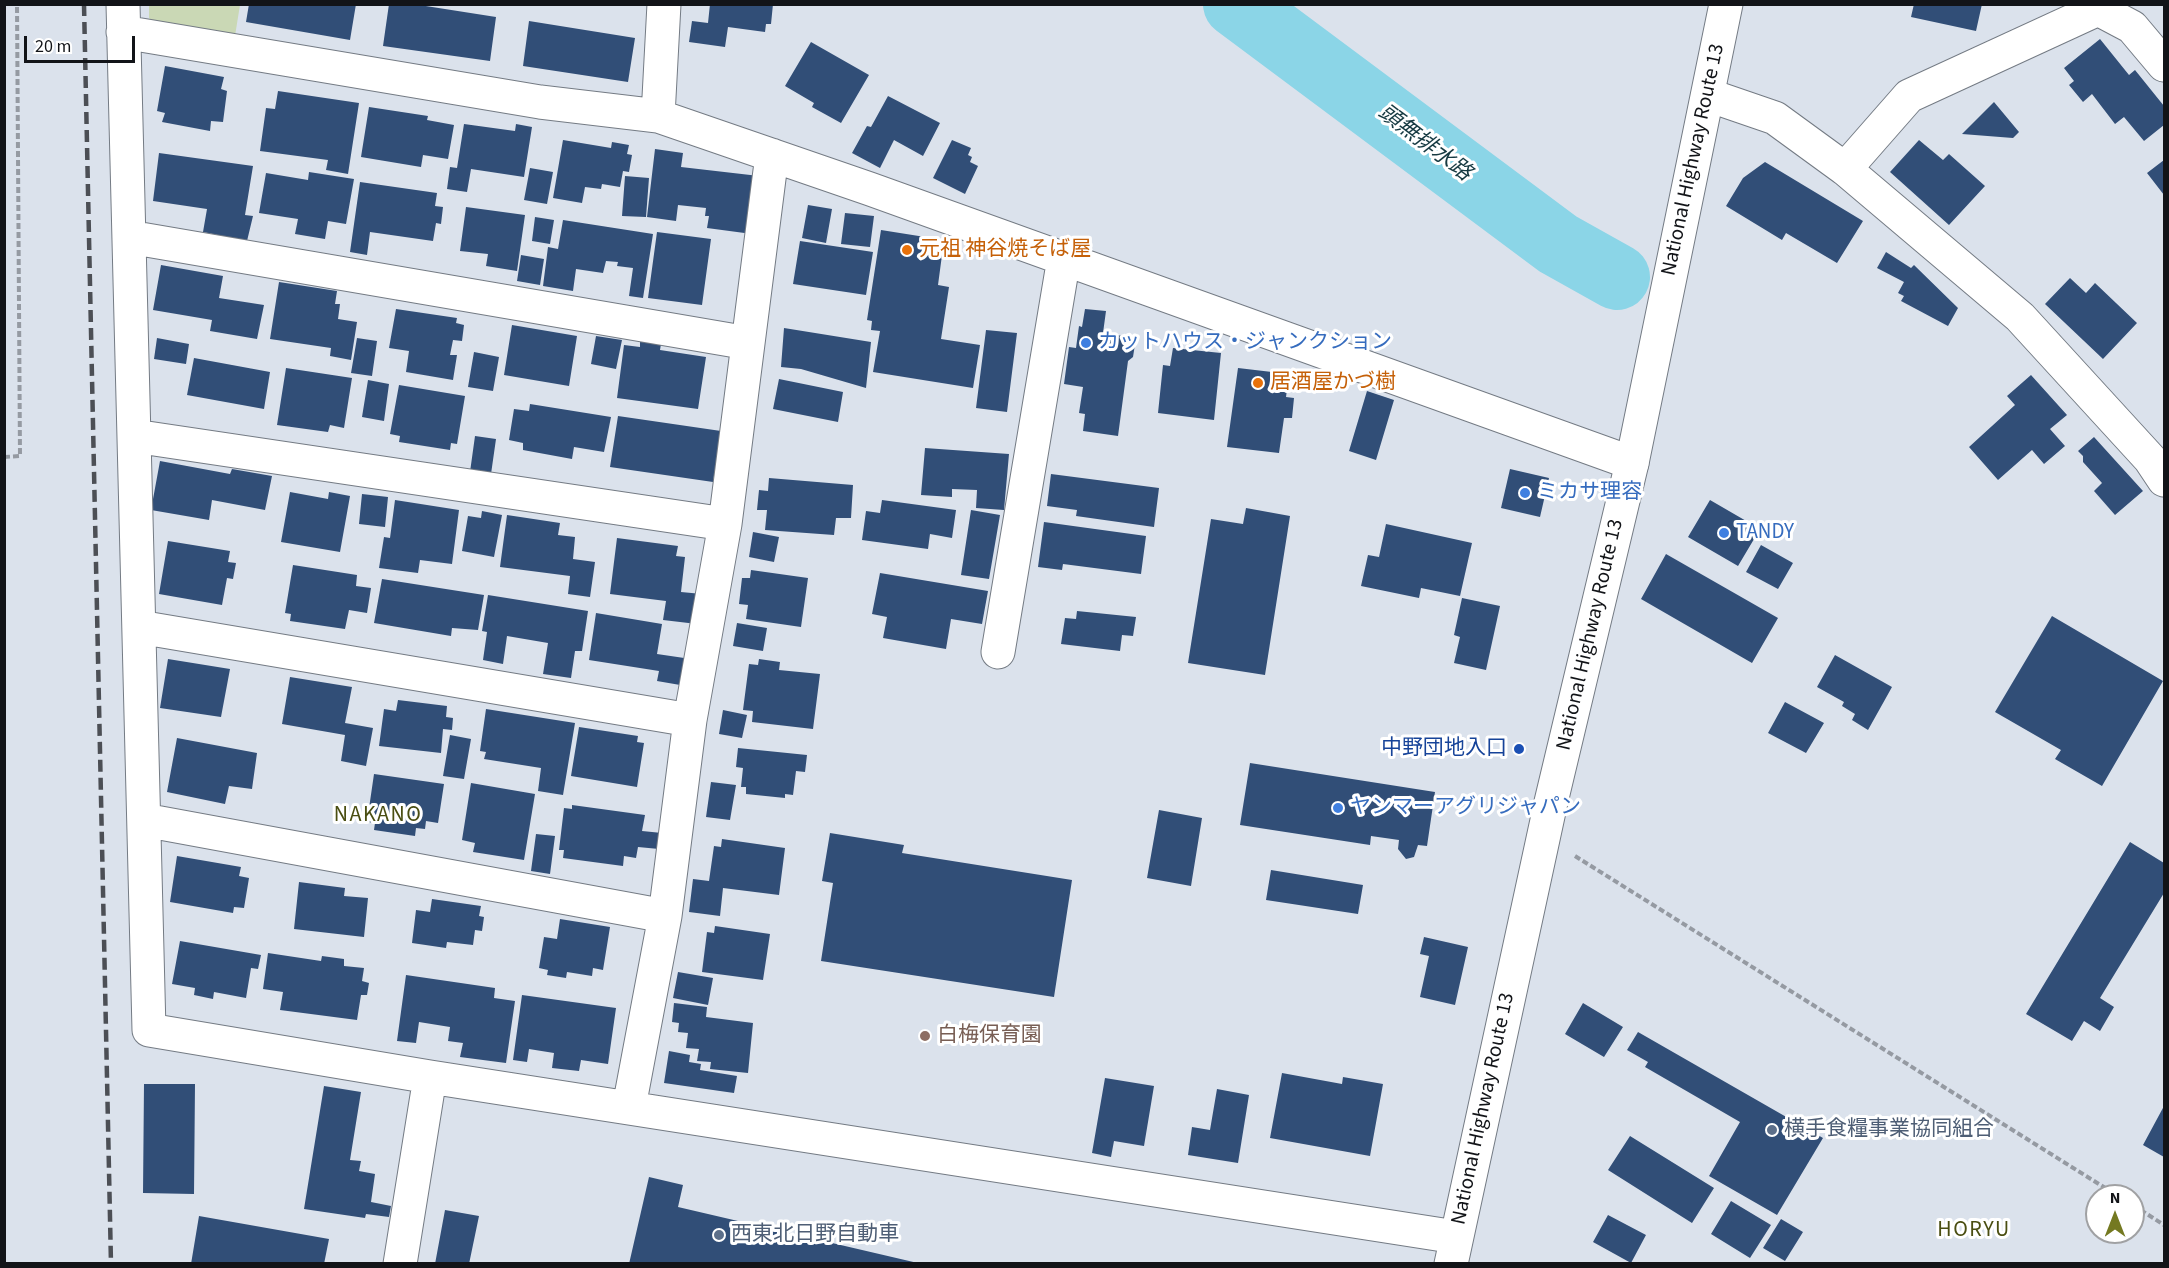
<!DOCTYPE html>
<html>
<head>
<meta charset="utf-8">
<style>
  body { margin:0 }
  #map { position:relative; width:2169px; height:1268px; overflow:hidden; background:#dbe2ec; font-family:"Source Sans 3",sans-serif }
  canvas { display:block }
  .frame { position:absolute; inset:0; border:6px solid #121418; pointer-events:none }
  .north { position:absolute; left:2085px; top:1184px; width:60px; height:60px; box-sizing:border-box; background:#fff; border:2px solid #a0a1a3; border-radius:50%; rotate:0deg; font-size:16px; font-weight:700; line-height:24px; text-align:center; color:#121418 }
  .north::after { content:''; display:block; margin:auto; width:21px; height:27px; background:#747921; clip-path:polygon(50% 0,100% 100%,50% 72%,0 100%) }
  .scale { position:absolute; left:24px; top:36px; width:111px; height:27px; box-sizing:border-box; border:3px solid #121418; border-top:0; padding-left:8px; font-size:18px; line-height:21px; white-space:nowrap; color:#121418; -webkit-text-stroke:4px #fff; paint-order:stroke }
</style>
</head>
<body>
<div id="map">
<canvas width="2169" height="1268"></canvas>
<div class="frame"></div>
<div class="north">N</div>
<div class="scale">20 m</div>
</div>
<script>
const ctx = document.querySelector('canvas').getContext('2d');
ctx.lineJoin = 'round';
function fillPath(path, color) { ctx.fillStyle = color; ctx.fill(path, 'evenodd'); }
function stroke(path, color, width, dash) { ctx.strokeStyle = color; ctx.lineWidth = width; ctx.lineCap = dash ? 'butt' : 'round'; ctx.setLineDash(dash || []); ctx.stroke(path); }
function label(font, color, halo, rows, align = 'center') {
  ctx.font = font + ' "Source Sans 3","Noto Sans JP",sans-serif'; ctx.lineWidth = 6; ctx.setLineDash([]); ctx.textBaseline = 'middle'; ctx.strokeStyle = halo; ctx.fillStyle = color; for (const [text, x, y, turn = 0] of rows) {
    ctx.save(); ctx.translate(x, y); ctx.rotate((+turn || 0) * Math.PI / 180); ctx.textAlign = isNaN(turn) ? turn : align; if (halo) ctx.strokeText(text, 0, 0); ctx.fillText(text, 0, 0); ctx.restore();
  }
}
const green = new Path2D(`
  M149 5H240L234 42 162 28 149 18Z`);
const river = new Path2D(`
  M1236 4 1558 244 1617 277`);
const building = new Path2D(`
  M249 4H356L350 40 246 22Z
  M389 4H413L496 17 490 61 383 46Z
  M710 4H773L771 24H766L765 32 728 27 725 47 689 42 692 21 708 23Z
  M1914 4H1982L1976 31 1911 17Z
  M529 21 635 38 628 82 523 66Z
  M2100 39 2129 75 2135 70 2164 106V125L2144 141 2124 117 2115 124 2092 94 2083 102 2069 85 2074 81 2064 68Z
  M811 42 869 75 841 123 812 107 814 103 785 86Z
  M165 66 224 77 221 89 227 91 223 122 211 121 210 131 162 122 165 113 157 111Z
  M278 91 359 103 348 174 326 170 328 160 260 151 266 108 275 109Z
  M888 96 940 123 923 156 894 140 880 168 852 153 867 126 871 127Z
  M1994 102 2019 132 2013 138 1962 134Z
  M369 107 428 116 427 120 454 125 448 159 423 155 421 167 361 157Z
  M464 124 515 131 516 124 532 127 524 177 471 169 467 192 447 189 450 167 457 168Z
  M563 140 611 148 612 142 629 145 627 154 632 155 629 172 623 171 620 187 602 184 601 189 585 187 582 203 553 198Z
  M952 140 971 148 968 155 972 157 970 162 978 166 965 194 933 178Z
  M1919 140 1943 160 1949 154 1985 186 1949 225 1890 172Z
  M655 149 683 153 681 167 759 176 752 234 707 228 709 216H705L706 208 678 205 676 221 647 217Z
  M159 153 253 166 245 215 253 216 247 241 203 232 207 209 153 201Z
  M2164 160V195L2147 173Z
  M1765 162 1863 221 1837 263 1786 233 1782 240 1726 206 1743 178Z
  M530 168 553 172 547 204 524 200Z
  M309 172 354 179 346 224 328 221 325 239 295 234 298 219 259 213 266 173 308 180Z
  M625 176 649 178 646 217 622 216Z
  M360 182 437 193 435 206 443 207 441 224 436 223 433 241 370 232 367 255 350 252Z
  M808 205 832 209 826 243 802 238Z
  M466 207 525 215 517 271 486 266 488 254 460 251Z
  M845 213 874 216 870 247 841 244Z
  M535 217 554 220 550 244 532 241Z
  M563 220 653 234 643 298 629 296 633 268 617 266 618 262 606 261 603 273 576 269 573 291 543 286 548 247 558 249Z
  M881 230 944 240 938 285 949 287 941 339 980 345 973 388 873 372 880 331 871 330 872 321 867 320Z
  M657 232 711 239 702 305 648 298Z
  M800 241 873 252 866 295 793 284Z
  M1886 252 1911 268 1914 265 1958 308 1948 326 1901 301 1904 296 1898 293 1904 282 1877 268Z
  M521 255 544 259 540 285 517 281Z
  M161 265 223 276 219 298 264 305 257 339 210 331 212 320 153 310Z
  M2070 278 2086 293 2095 283 2137 323 2103 359 2045 304Z
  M279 282 337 291 335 304H340L338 319 357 322 351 360 330 356 331 348 270 339Z
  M396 309 457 318 456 323 464 325 462 341 453 340 450 355H457L453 380 406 372 409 351 389 348Z
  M1085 309 1106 311 1103 333 1136 338 1133 357 1128 361 1118 436 1083 431 1085 414 1079 413 1083 387 1064 384 1069 347 1076 348 1079 326 1082 327Z
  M512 325 577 336 569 386 504 375Z
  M784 328 871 342 866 388 801 369 781 367Z
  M986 330 1017 333 1007 412 976 408Z
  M596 336 622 340 616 369 591 364Z
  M157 338 189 344 186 364 154 359Z
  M357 338 377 341 372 376 351 373Z
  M640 341 661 344 660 350 706 357 698 409 617 398 624 345 640 347Z
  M1173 348 1221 353 1214 420 1158 413 1163 365 1170 366Z
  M474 352 499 357 493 391 468 387Z
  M194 358 270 372 264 409 187 395Z
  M286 368 352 378 344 428 330 425 328 432 277 425Z
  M1238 368 1289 374 1286 397 1294 398 1292 418H1284L1279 453 1227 447Z
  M2031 375 2067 415 2050 429 2065 446 2044 464 2032 450 1998 480 1969 447 2015 405 2007 396Z
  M779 379 843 392 838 422 773 409Z
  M368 380 389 384 384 421 362 417Z
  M399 385 465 396 457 444 451 443 450 450 399 442 400 436 390 434Z
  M1367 391 1394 400 1376 460 1349 451Z
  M530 404 611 417 604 452 574 447 572 459 523 450V443L509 440 514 409 529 411Z
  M618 416 721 431 713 482 610 467Z
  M475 436 496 439 491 474 470 472Z
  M2094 437 2143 491 2115 515 2094 491 2102 483 2083 462V456L2078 451Z
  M925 448 1009 454 1004 510 976 508 977 490 952 489V497L921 495Z
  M160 461 230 474 232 469 272 476 265 510 212 500 209 520 151 510Z
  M1510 469 1549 478 1540 517 1501 508Z
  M1051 474 1159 488 1154 527 1076 516 1077 510 1047 506Z
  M769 478 853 485 851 518H836L834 535 765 530 767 510H757L759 490 768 491Z
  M290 492 328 499 329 492 350 496 340 552 281 542Z
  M362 494 388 497 385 527 359 524Z
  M395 500 459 510 452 564 420 560 418 573 379 568 384 537 390 538Z
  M882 500 956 510 952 538 930 534 928 549 862 540 866 511 880 513Z
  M1710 500 1760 529 1738 566 1688 537Z
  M1246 508 1290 516 1265 675 1188 663 1211 519 1243 524Z
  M971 510 1000 515 989 579 961 575Z
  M482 511 502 515 494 557 462 551 468 516 481 518Z
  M507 515 560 523 558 535 575 537 573 559 595 562 590 597 568 594 570 576 500 567Z
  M1044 522 1146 536 1141 574 1063 564 1062 570 1038 567Z
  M1386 524 1472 543 1460 596 1421 588 1419 598 1361 586 1368 555 1379 557Z
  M753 532 779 537 774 562 749 557Z
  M617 538 678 546 676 556 685 557 681 592 702 594 697 624 663 620 666 601 610 594Z
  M168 541 230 551 228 562 236 563 233 579 227 578 222 605 159 594Z
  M1761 545 1793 563 1778 589 1746 572Z
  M1666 554 1778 618 1752 663 1641 599Z
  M293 565 357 575 356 586 371 588 367 613 349 610 345 629 290 621 291 614 285 613Z
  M751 570 808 578 801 627 746 619 748 605 739 604 742 578H750Z
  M880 573 988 591 982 624 951 619 946 649 883 638 887 617 872 614Z
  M382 579 484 595 478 630 452 628 451 636 374 623Z
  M488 595 588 611 582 651H575L571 678 543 674 548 643 507 636 503 664 483 660 487 632 482 631Z
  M1462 598 1500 606 1486 670 1454 663 1460 637 1454 635Z
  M1077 611 1136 617 1133 636 1122 635 1120 651 1061 644 1065 618 1076 619Z
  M596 613 662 624 657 654 691 659 686 686 657 681 659 671 589 660Z
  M2052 616 2163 681 2102 786 2055 759 2061 750 1995 712Z
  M737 623 767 628 763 651 733 646Z
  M1835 655 1892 687 1868 730 1852 720 1855 714 1842 706 1844 702 1817 687Z
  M168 659 230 669 221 717 160 708Z
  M759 659 780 662 779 670 820 674 813 729 752 722 753 711 743 710 749 664 758 665Z
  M290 677 352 687 345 723 373 728 366 766 341 761 345 735 282 724Z
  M398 700 447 706 446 717 453 718 452 730 443 729 441 753 379 746 384 709 396 711Z
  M1785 702 1824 723 1806 753 1768 733Z
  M486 709 575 723 563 795 538 791 541 768 484 759 486 752 480 751Z
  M723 710 747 715 742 738 719 734Z
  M579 727 638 736 637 742 644 743 637 787 571 776Z
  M450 735 471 739 464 779 443 776Z
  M177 738 257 753 252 789 229 786 225 804 167 792Z
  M738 748 807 755 805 772 796 771 793 795 785 794V798L746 794V787H741L743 768 736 767Z
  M1250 763 1435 792 1427 846 1418 845 1414 857 1406 859 1398 849 1399 840 1371 836 1370 845 1240 825Z
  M374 774 444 784 438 823 426 821 425 829 416 828 415 836 374 830 375 823 367 822Z
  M711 782 736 785 730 820 706 817Z
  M471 783 535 794 524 860 473 852 475 843 462 840Z
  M572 805 645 815 642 831 662 833 659 849 638 847 636 858 624 856 623 866 563 858 564 850H559L564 808 572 809Z
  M1159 810 1202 818 1191 886 1147 878Z
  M830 833 904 845 902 853 1072 880 1054 997 821 961 833 883 822 881Z
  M536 834 555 836 550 874 531 871Z
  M722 839 785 848 779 895 723 888 720 916 689 912 693 879 709 881 714 846 721 847Z
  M2130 842 2164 863V893L2100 998 2114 1007 2100 1031 2084 1021 2072 1041 2026 1014Z
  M177 856 241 867 239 876 249 878 244 908 234 907 233 913 170 902Z
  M1271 870 1363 885 1358 914 1266 900Z
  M299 882 345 888 344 896 368 898 364 937 294 929Z
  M432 899 481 906 479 916 484 917 482 931 475 930 473 945 447 942 446 948 412 943 416 910 430 912Z
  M560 919 610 927 603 970 593 968 592 976 567 972 566 978 547 975 548 970 539 968 544 937 557 939Z
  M715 926 770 934 763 980 702 972 707 932 714 933Z
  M1424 937 1468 947 1455 1005 1420 997 1429 956 1420 954Z
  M180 941 261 955 258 969 251 968 246 998 214 992 213 999 194 995 195 988 172 984Z
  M268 953 321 961 322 956 344 959V966L364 968 362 981 369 983 367 995H361L357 1020 280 1010 283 992 263 989Z
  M678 972 713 978 708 1005 673 998Z
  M406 975 495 988 494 998 515 1001 506 1063 460 1057 463 1043 448 1041 450 1027 419 1022 416 1043 397 1041Z
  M522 995 616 1008 608 1064 581 1060 579 1071 552 1068 554 1053 529 1049 527 1062 513 1060Z
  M674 1003 707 1007 706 1017 753 1023 748 1073 710 1069 711 1062 697 1061 699 1049 686 1048 688 1033 678 1032 679 1023 672 1022Z
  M1583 1003 1623 1027 1604 1057 1565 1034Z
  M1638 1032 1823 1138 1777 1215 1709 1176 1740 1122 1645 1067 1648 1062 1627 1050Z
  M669 1051 690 1055 689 1062 701 1064 700 1070 737 1076 734 1093 664 1083Z
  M1282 1073 1342 1084 1343 1077 1383 1084 1370 1156 1270 1138Z
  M1105 1078 1154 1086 1144 1146 1114 1141 1111 1157 1092 1153Z
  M144 1084H195L194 1194 143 1193Z
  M324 1086 361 1092 350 1160 361 1161 359 1171 375 1174 371 1202 391 1206 389 1217 366 1214 365 1218 304 1209Z
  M1217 1089 1249 1095 1238 1163 1188 1155 1192 1127 1210 1130Z
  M2164 1106V1157L2143 1145Z
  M1630 1136 1714 1188 1692 1223 1608 1170Z
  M649 1177 683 1185 678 1207 922 1264H629Z
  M1731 1201 1771 1225 1750 1258 1711 1234Z
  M445 1210 479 1216 469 1264H435Z
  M1608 1215 1646 1235 1631 1263 1593 1242Z
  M199 1216 329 1239 324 1264H191Z
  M1781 1219 1803 1232 1785 1261 1763 1248Z`);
const path = new Path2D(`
  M4 457 20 456 17 4
  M1575 856 2118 1196
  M2133 1205 2164 1225`);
const street = new Path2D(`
  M123 4 149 1030 430 1077 1456 1237
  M123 32 540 102 658 116 870 189 1632 463
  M1708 95 1775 118 1845 169 2020 317 2150 459 2164 480
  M658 116 664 4
  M1845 169 1909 96 2098 9 2132 27 2164 65
  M129 237 748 343
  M134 436 725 524
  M139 627 690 720
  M998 652 1064 258
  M144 820 665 916
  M629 1107 665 916 690 720 725 524 772 155
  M400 1264 430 1077`);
const highway = new Path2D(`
  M1451 1264 1551 802 1632 463 1726 4`);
const rail = new Path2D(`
  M84 4 111 1264`);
const markers = [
  [907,250,6,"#e8710a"],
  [1086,343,6,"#3f7fe0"],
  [1258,383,6,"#e8710a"],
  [1525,493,6,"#3f7fe0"],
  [1724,533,6,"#3f7fe0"],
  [1519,749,6,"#1a4fb4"],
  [1338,808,6,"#3f7fe0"],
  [925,1036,6,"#8d6e63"],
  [1772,1130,6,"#5c6f8a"],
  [719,1235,6,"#5c6f8a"]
];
const streetNames = [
  ["National Highway Route 13",1694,160,-78],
  ["National Highway Route 13",1591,635,-77],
  ["National Highway Route 13",1484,1109,-78]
];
const foodNames = [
  ["元祖 神谷焼そば屋",919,250],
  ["居酒屋かづ樹",1270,383]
];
const shopNames = [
  ["カットハウス・ジャンクション",1098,343],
  ["ミカサ理容",1537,493],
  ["TANDY",1736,533],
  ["ヤンマーアグリジャパン",1350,808]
];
const transitNames = [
  ["中野団地入口",1507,749]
];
const educationNames = [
  ["白梅保育園",937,1036]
];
const serviceNames = [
  ["横手食糧事業協同組合",1784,1130],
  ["西東北日野自動車",731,1235]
];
const waterNames = [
  ["頭無排水路",1424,144,37]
];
const neighbourhoodNames = [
  ["NAKANO",378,816],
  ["HORYU",1974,1231]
];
fillPath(green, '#cad8b5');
stroke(river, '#8bd5e7', 66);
fillPath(building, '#314e77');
stroke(street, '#747b84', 35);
stroke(highway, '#747b84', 35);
stroke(path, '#959aa2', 4, [6, 3]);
stroke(street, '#fff', 33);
stroke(highway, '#fff', 33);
stroke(rail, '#4c4f55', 4.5, [12, 6]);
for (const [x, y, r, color] of markers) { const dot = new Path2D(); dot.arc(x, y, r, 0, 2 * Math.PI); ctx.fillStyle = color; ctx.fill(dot); stroke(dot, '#fff', 2); }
label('21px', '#121418', '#fff', streetNames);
label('21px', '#c56008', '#fff', foodNames, 'left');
label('21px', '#366cbe', '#fff', shopNames, 'left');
label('21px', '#164399', '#fff', transitNames, 'right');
label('21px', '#785e54', '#fff', educationNames, 'left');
label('21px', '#4e5e75', '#fff', serviceNames, 'left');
label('italic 22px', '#163a42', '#fff', waterNames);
ctx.letterSpacing = '1.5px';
label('22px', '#4a4e12', '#fff', neighbourhoodNames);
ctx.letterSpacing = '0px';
</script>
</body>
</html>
